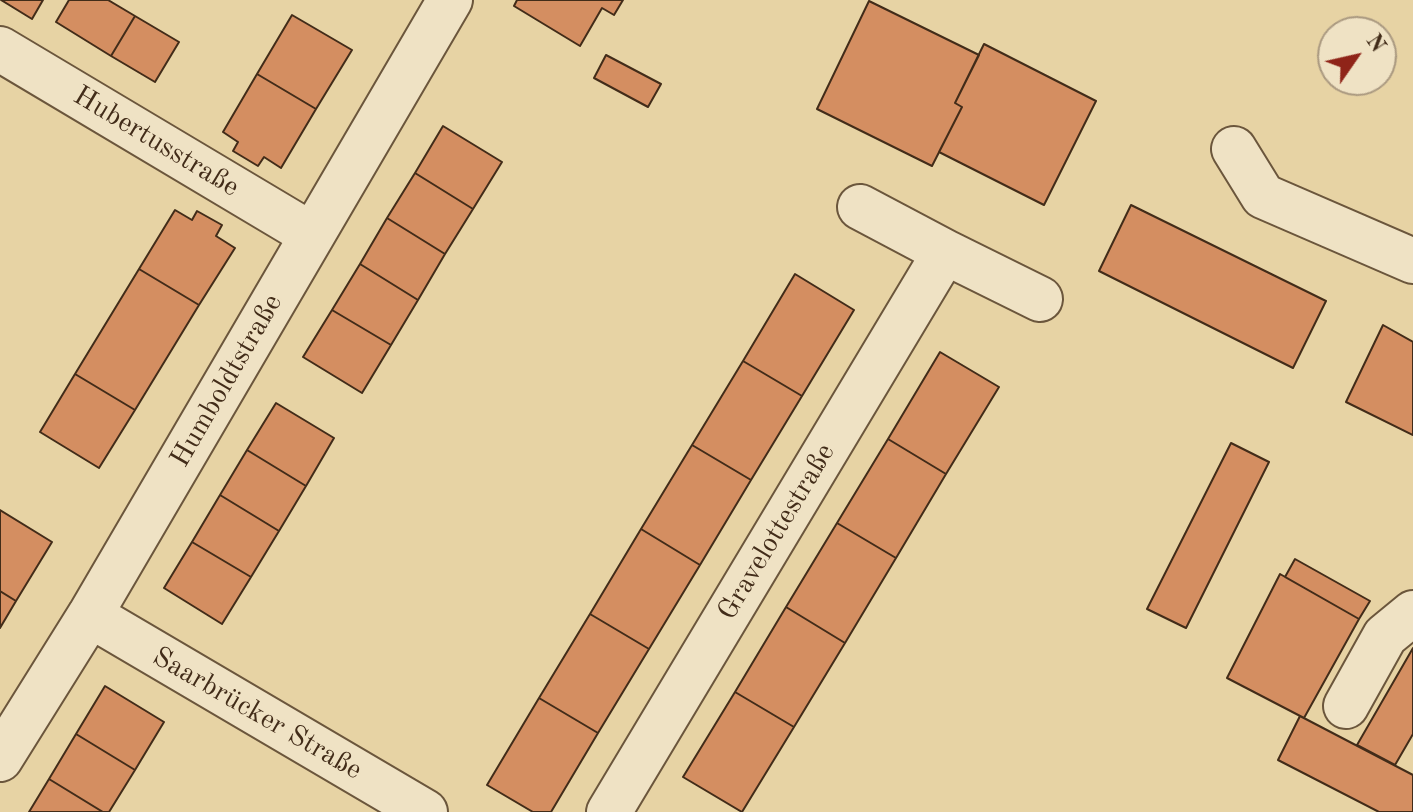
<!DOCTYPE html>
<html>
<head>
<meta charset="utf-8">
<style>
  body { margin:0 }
  #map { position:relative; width:1413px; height:812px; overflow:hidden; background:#e7d3a4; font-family:"Old Standard TT",serif }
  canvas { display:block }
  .north { position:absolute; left:1317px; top:16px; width:80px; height:80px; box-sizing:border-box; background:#efe2c4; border:2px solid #aa9980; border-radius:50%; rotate:56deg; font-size:22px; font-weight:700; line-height:32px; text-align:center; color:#422c19 }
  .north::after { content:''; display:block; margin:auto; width:28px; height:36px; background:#8f2418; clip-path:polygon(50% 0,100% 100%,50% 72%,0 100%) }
</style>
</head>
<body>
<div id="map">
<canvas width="1413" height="812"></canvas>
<div class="north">N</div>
</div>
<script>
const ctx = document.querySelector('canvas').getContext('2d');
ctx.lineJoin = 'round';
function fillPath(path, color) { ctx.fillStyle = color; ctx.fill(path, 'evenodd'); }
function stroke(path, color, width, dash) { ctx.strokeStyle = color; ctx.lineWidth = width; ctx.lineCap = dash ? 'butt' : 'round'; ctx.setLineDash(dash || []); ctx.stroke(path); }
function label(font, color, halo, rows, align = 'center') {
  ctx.font = font + ' "Old Standard TT",serif'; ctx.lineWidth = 6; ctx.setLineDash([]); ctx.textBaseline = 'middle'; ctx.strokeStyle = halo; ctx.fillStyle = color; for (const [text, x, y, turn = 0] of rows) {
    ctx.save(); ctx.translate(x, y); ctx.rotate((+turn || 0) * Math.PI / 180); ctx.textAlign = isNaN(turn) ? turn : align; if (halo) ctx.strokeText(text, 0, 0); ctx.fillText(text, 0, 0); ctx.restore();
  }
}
const building = new Path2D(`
  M1 0H43L32 19Z
  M69 0H108L135 16 111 56 56 22Z
  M517 0H623L614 15 602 8 580 46 514 6Z
  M869 1 979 55 955 103 962 107 932 166 817 109Z
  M292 15 352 50 316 109 257 74Z
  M135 16 179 42 155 82 111 56Z
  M984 44 1096 101 1044 205 939 152 962 107 955 103Z
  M606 55 661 84 648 107 594 78Z
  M257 74 316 109 281 168 264 157 258 166 233 151 238 142 223 132Z
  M443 126 502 162 473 209 415 173Z
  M415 173 473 209 445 254 387 218Z
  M1131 205 1326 301 1293 368 1099 271Z
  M175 210 192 220 197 211 222 225 216 236 235 248 199 305 139 269Z
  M387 218 445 254 418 300 360 264Z
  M360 264 418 300 391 345 332 310Z
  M139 269 199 305 135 410 75 374Z
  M795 274 854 310 802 396 743 361Z
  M332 310 391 345 362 393 303 357Z
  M1383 325 1413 342V435L1346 402Z
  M940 352 999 387 946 474 888 439Z
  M743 361 802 396 751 480 692 445Z
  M75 374 135 410 99 468 40 432Z
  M276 403 334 438 306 486 247 450Z
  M888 439 946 474 896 558 837 523Z
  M1231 443 1269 462 1186 628 1147 609Z
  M692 445 751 480 700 565 641 529Z
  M247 450 306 486 279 531 220 495Z
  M220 495 279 531 251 577 192 542Z
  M0 510 52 542 16 601 0 591Z
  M837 523 896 558 845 643 786 607Z
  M641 529 700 565 649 649 590 614Z
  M192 542 251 577 222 624 164 588Z
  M1295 559 1370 601 1359 619 1285 577Z
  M1280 574 1359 619 1304 718 1227 678Z
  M0 591 16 601 0 628Z
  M786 607 845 643 794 727 735 692Z
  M590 614 649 649 598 733 539 698Z
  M1413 648V734L1395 765 1357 745Z
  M105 686 164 722 135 770 76 734Z
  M735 692 794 727 742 812 683 777Z
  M539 698 598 733 551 812H533L487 785Z
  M1300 716 1413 775V812H1379L1278 760Z
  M76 734 135 770 109 812H103L49 779Z
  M49 779 103 812H29Z`);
const minor = new Path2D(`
  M0 49 312 235
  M1234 149 1263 196 1413 261
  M860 207 945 252
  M90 615 425 812
  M1346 706 1385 636 1413 613
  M0 759 90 615 450 0
  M609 812 945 252 1040 299`);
const streetNames = [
  ["Hubertusstraße",156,142,31],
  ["Humboldtstraße",227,381,-60],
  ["Gravelottestraße",777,532,-59],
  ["Saarbrücker Straße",257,714,30]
];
fillPath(building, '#d48e61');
stroke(building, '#422c19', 2);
stroke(minor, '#6b563c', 48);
stroke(minor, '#efe2c4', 44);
label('28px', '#422c19', '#efe2c4', streetNames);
</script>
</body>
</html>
